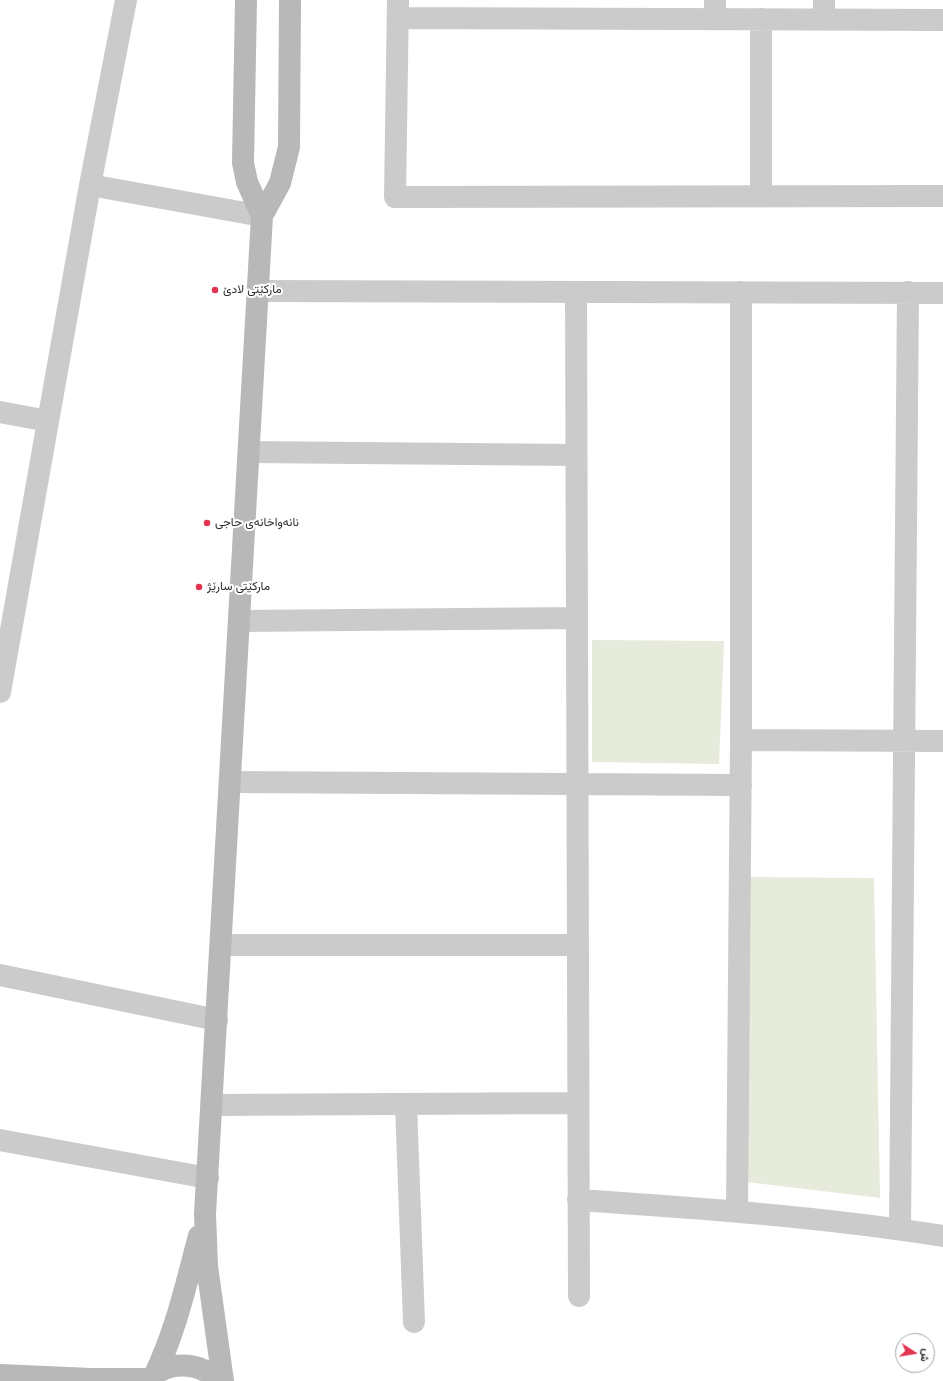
<!DOCTYPE html>
<html>
<head>
<meta charset="utf-8">
<style>
  body { margin:0 }
  #map { position:relative; width:943px; height:1381px; overflow:hidden; background:#fff; font-family:Arial,Vazirmatn,sans-serif }
  canvas { display:block }
  .north { position:absolute; left:895px; top:1333px; width:40px; height:40px; box-sizing:border-box; background:#fff; border:1px solid #ababab; border-radius:50%; rotate:102deg; font-size:11px; font-weight:700; line-height:16px; text-align:center; color:#2e2e2e }
  .north::after { content:''; display:block; margin:auto; width:14px; height:18px; background:#e23350; clip-path:polygon(50% 0,100% 100%,50% 72%,0 100%) }
</style>
</head>
<body>
<div id="map">
<canvas width="943" height="1381"></canvas>
<div class="north">ش</div>
</div>
<script>
const ctx = document.querySelector('canvas').getContext('2d');
ctx.lineJoin = 'round';
function fillPath(path, color) { ctx.fillStyle = color; ctx.fill(path, 'evenodd'); }
function stroke(path, color, width, dash) { ctx.strokeStyle = color; ctx.lineWidth = width; ctx.lineCap = dash ? 'butt' : 'round'; ctx.setLineDash(dash || []); ctx.stroke(path); }
function label(font, color, halo, rows, align = 'center') {
  ctx.font = font + ' Arial,Vazirmatn,sans-serif'; ctx.lineWidth = 4; ctx.setLineDash([]); ctx.textBaseline = 'middle'; ctx.strokeStyle = halo; ctx.fillStyle = color; for (const [text, x, y, turn = 0] of rows) {
    ctx.save(); ctx.translate(x, y); ctx.rotate((+turn || 0) * Math.PI / 180); ctx.textAlign = isNaN(turn) ? turn : align; if (halo) ctx.strokeText(text, 0, 0); ctx.fillText(text, 0, 0); ctx.restore();
  }
}
const green = new Path2D(`
  M592 640 724 641 719 764 592 762Z
  M746 877 874 878 880 1198 746 1182Z`);
const street = new Path2D(`
  M398 0 395 197 943 196
  M715 0V19
  M824 0V20
  M398 18 943 20
  M761 19V196
  M90 185 262 216
  M258 291 943 293
  M576 292 579 1296
  M0 412 48 421
  M249 452 576 455
  M239 621 576 618
  M0 692 90 185 126 0
  M741 740 943 741
  M230 782 741 785
  M221 945H577
  M0 975 217 1020
  M406 1104 414 1322
  M212 1105 578 1103
  M0 1140 208 1178
  M578 1200C700 1208 822 1217 943 1236
  M737 1210 741 740V292
  M900 1229 908 292`);
const secondary = new Path2D(`
  M246 0 243 163 247 182 262 216
  M0 1375 91 1379H150
  M154 1376C176 1331 186 1284 199 1236
  M149 1380C168 1359 200 1362 219 1381
  M223 1381 207 1266 205 1214 262 216 280 183 289 147 290 0`);
const markers = [
  [215,290,4,"#e23350"],
  [207,523,4,"#e23350"],
  [199,587,4,"#e23350"]
];
const poiNames = [
  ["ماركێتی لادێ",223,290],
  ["نانەواخانەی حاجی",215,523],
  ["مارکێتی سارێژ",207,587]
];
fillPath(green, '#e6ebdc');
stroke(street, '#cbcbcb', 22);
stroke(secondary, '#b8b8b8', 22);
for (const [x, y, r, color] of markers) { const dot = new Path2D(); dot.arc(x, y, r, 0, 2 * Math.PI); ctx.fillStyle = color; ctx.fill(dot); stroke(dot, '#fff', 1.5); }
label('12px', '#2e2e2e', '#fff', poiNames, 'left');
</script>
</body>
</html>
